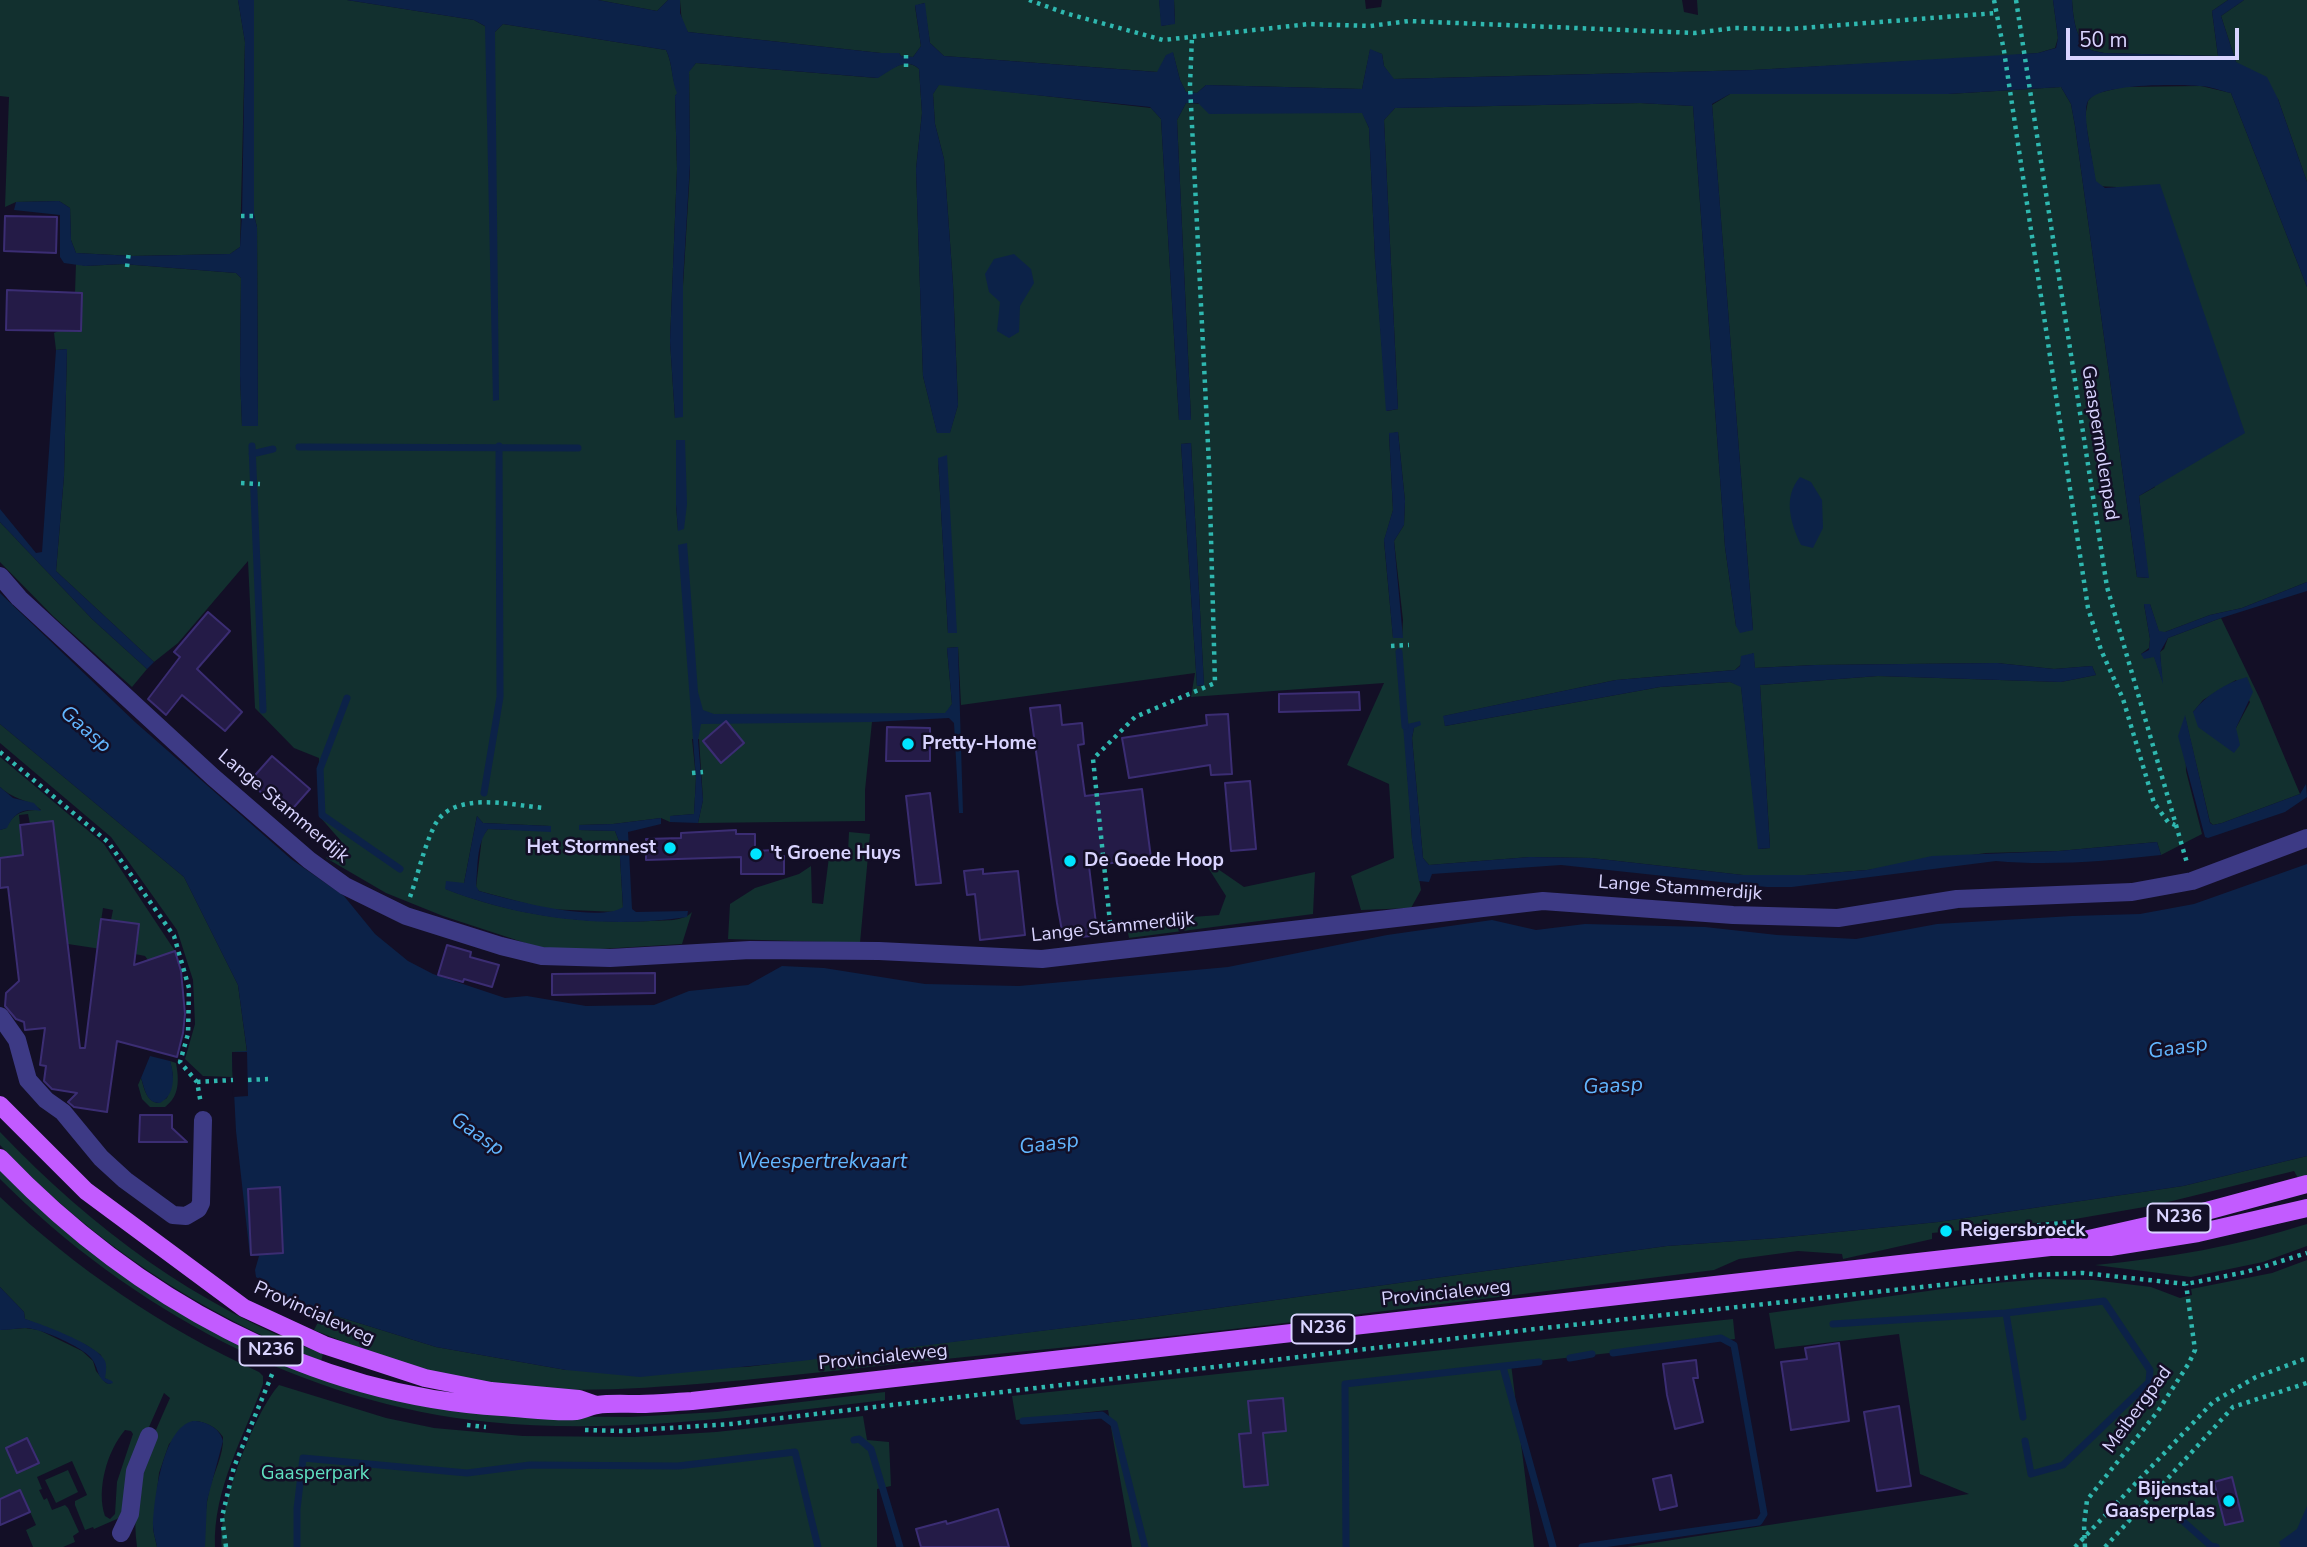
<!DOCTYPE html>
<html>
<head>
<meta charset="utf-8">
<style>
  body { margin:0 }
  #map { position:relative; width:2307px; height:1547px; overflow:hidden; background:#130f26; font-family:"Nunito Sans",sans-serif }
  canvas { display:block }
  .scale { position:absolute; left:2066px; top:28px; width:173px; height:32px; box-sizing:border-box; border:4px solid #d9d4ff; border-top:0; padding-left:9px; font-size:21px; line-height:24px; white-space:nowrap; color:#d9d4ff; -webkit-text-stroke:5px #130f26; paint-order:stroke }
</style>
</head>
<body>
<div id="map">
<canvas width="2307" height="1547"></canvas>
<div class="scale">50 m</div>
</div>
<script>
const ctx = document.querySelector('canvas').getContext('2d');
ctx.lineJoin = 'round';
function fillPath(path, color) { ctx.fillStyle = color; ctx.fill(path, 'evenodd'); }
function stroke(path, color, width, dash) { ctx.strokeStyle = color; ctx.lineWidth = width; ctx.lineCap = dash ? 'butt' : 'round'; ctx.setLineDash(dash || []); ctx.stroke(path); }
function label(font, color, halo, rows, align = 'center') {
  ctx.font = font + ' "Nunito Sans",sans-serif'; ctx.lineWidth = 5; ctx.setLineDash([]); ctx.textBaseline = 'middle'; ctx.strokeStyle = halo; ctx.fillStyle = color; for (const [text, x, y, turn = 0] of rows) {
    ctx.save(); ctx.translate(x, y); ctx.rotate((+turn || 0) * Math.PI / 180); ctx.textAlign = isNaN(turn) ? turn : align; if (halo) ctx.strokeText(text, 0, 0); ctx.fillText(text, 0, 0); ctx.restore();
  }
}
const green = new Path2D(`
  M0 0H238L245 42 240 247 230 254 133 256 76 253 71 240 70 208 59 201 16 202 5 207 9 97 0 96Z
  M254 0H347L474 20 495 32 503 24 666 50C673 64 671 79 678 93L675 96 677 169 670 341 675 418 690 170 689 71 696 63 877 78C890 70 905 56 919 69L922 113 916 169 923 376 937 432H950L958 405 953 284 944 159 935 124 933 94 939 84 1151 108 1161 119 1179 420 1191 419 1177 120 1186 103 1362 112 1369 128 1375 259 1387 411 1398 409 1384 120 1395 108 1640 103 1693 106 1725 547 1736 626 1753 630 1712 105 1730 94H1948L2061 87 2071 104 2075 126 2137 577 2148 578 2139 496 2155 487 2116 187 2096 186 2085 117 2088 101 2094 94 2123 87 2201 86 2231 93 2307 287V582L2242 608 2210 615 2165 632H2159L2150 604H2144L2150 639 2149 648 2141 654 2147 658 2154 656 2162 680 2160 652 2164 649 2168 638 2221 618 2260 699 2300 794 2222 823 2213 825 2210 822 2185 717 2186 771 2202 834 2161 855 2157 842 2059 851 1986 853 1867 870 1805 875H1743L1591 858 1530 857 1429 865 1423 858 1412 738 1414 728 1404 725 1412 839 1421 890 1411 908 1361 910 1351 876 1394 858 1389 784 1347 765 1384 683 1191 697 1195 673 961 705 958 647 947 648 952 704 946 713 872 722 865 790V821L698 823 703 800 699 739H692L696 778 694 814 671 816 670 822 661 818 613 824 579 825 580 830 615 831 619 841 623 908 617 912 547 909 479 891 476 887 482 837 488 829 551 831 550 826 483 823 477 816 464 883 446 889C512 915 580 924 651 921 664 920 683 922 692 912L682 944 553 952 443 916 386 893 326 858 341 841 320 817 319 758 294 748 255 708 248 561 178 643 154 662 56 571 64 476 67 349 56 350 54 333 74 323 76 263 85 266 123 264 236 273 241 278 240 375 242 426H258L257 227 254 215ZM1398 432 1405 501 1404 525 1394 541 1403 620 1402 638 1393 637 1384 541 1393 510 1389 434ZM676 440H684L678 530 676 505ZM1191 443 1204 685 1197 686 1181 444ZM938 458 956 633H948ZM1753 653 1755 668 1815 665 1997 663 2054 669 2092 666 2096 675 2061 682 1878 676 1760 685 1770 848 1759 849 1741 686 1730 682 1660 687 1445 726 1444 716 1616 680 1735 670ZM2236 680 2250 702 2236 728 2193 712 2203 700Z
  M598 0H668L657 11Z
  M680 0H1159L1162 26 1175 23 1174 0H1365L1366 9 1381 7 1382 0H1682L1684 12 1698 15 1697 0H2053L2058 38 2055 48 2038 53 2005 56 1753 70 1393 79 1384 66 1382 54 1370 50 1362 89 1206 85 1197 93 1186 92 1180 80 1173 53 1166 56 1158 72 944 56 930 43 924 3 915 6 921 46 913 57 901 56 899 53H881L688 32 682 24Z
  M2072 0H2228L2212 11 2218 56 2104 53C2099 52 2091 51 2088 48 2075 38 2073 15 2072 0Z
  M2244 0H2307V182L2278 99 2236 62 2221 16Z
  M0 522 92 619 147 669 132 687 53 616 0 562Z
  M0 724 184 877 238 985 247 1052H232L233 1077 203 1076 185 1059 195 1024 193 980 177 930 111 837 0 743Z
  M0 757 104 844 175 951 148 960 145 956 135 954 139 924 111 920 113 910 103 908 100 928 101 949 68 944 53 821 30 824 28 814 19 815 21 835 27 855 0 858V830L6 828C14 812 24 810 41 810 31 800 15 801 0 787Z
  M849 832 870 834 860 943 728 939 730 904 755 888 799 874 811 866 812 903 823 904 829 857 848 852Z
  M1202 858 1244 887 1315 872 1313 914 1129 938 1126 922 1219 915 1226 896Z
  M170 1061 176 1063C179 1079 180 1096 165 1107H150L142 1099 138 1085 141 1078C144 1088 146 1100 157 1103L167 1098 173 1075Z
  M0 1132C95 1231 194 1304 323 1354L321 1361C199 1313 90 1241 0 1145Z
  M2307 1156V1175L2298 1178 2294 1171 2156 1205 2075 1219 1932 1233V1239L1843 1259 1842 1254 1798 1251 1739 1259 1714 1270C1465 1301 1215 1334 965 1357 880 1365 795 1376 710 1383 621 1390 529 1397 441 1374 398 1363 356 1347 314 1330L319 1320 333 1315 436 1347 566 1370 746 1367 1145 1318 1667 1246 1778 1238 1938 1222 2183 1186Z
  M0 1168 172 1306 422 1405 514 1416 630 1417 717 1412 885 1392V1400C754 1415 621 1435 489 1422 305 1404 130 1309 0 1179Z
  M0 1197C76 1269 163 1328 259 1372L263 1376V1384C244 1437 213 1489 215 1547H205C204 1528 205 1510 209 1491 213 1474 224 1455 223 1437 217 1427 204 1421 193 1421L169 1444 159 1473 153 1529 157 1547H137C130 1490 147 1449 170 1398L164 1393 138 1452 126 1515 94 1529 93 1527 85 1530 75 1505V1501L87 1495 72 1461 37 1477 42 1489 39 1490 44 1500 47 1498 52 1510 65 1505 68 1508 79 1532 73 1536 75 1542 63 1547H33L26 1530 36 1525 20 1490 0 1499V1330L25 1328 39 1330 82 1351 93 1361 96 1371 106 1383 111 1384 105 1378 101 1355 86 1345 25 1319 24 1312 0 1287ZM125 1430 131 1431 133 1434 117 1482 115 1514 110 1519 105 1516C96 1490 107 1451 125 1430Z
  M2307 1224V1246L2263 1262 2191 1277 2095 1265C2168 1258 2238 1246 2307 1224Z
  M2307 1260V1547H1627L1969 1494 1920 1474 1899 1334 1775 1349 1769 1313 1971 1285 2043 1279 2093 1280 2151 1287 2180 1298 2192 1295 2191 1289 2272 1273Z
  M1733 1319 1735 1339 1511 1364 1534 1547H1132L1108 1410 1016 1420 1012 1396Z
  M279 1385 386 1418 434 1428 523 1436 634 1437 716 1432 863 1416 867 1440 889 1442 891 1486 877 1489V1547H222C216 1512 255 1411 279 1385Z
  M68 1470 78 1492 56 1503 45 1480Z`);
const water = new Path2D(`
  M238 0H254V215L257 227 258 426H242L240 375 241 278 236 273 123 264 85 266 64 263 60 257V215L14 210 16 202 59 201 70 208 71 240 76 253 133 256 230 254 240 247 242 215 245 42Z
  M347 0H598L657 11 668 0H680V13L688 32 881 53H899L901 56 913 57 921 46 915 5 925 3 930 43 944 56 1157 72 1166 55 1173 52 1180 80 1186 92 1197 93 1206 85 1362 89 1370 49 1382 54 1384 66 1394 79 1753 70 2038 53 2056 48 2058 38 2053 0H2072C2073 15 2075 38 2088 48 2091 51 2099 52 2104 53L2218 56 2212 11 2228 0H2244L2221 16 2236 62 2267 77 2278 99 2307 182V287L2231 93C2221 91 2210 86 2199 86 2179 84 2099 83 2088 101 2081 113 2094 164 2096 181L2105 188 2160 184 2245 433 2139 496 2149 578 2137 577 2075 126 2071 104 2061 87 1948 94H1730L1712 104 1753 630 1740 633 1736 626 1725 547 1693 106 1640 103 1395 108 1384 120 1398 409 1386 411 1375 259 1369 128 1362 113 1209 114 1198 103H1186L1177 120 1191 420H1179L1161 119 1150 107 939 85 933 94 935 124 944 159 953 284 958 405 950 433H937L923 376 916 169 922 113 919 69C905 56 891 71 878 78L696 63 689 72 690 164 683 281V417L675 418 670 341 677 169 675 96 677 93C671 79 673 64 666 50L503 24 495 32 499 400 493 401 485 26 474 20Z
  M1159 0H1174L1175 24 1161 26Z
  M1014 254 1031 269 1034 283 1020 306 1019 332 1009 338 997 331 1000 302 989 292 985 274 994 259Z
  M67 349 64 476 56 571 154 662 147 669 92 619 0 522V509L36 553 42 552 56 350Z
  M1398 432 1405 501 1404 525 1394 541 1403 638H1393L1384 540 1393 510 1389 433Z
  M676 440H685L687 504 684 529 678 531 676 505Z
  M1191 443 1204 685 1197 686 1181 444Z
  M947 455 957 633H948L938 458Z
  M1800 477 1811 482 1822 500 1823 528 1813 548 1801 545C1790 522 1783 497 1800 477Z
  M687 543 698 692 703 710 714 714 945 713 952 704 947 648 958 647 963 813H959L954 723 949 718 872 722 701 724 698 740 703 800 698 823 670 822V816L694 814 696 778 678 545Z
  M2307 582V591L2221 618 2168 638 2160 652 2163 684 2154 657 2144 659 2141 654 2149 650 2150 639 2144 604H2150L2159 631 2165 632 2210 615 2242 608Z
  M0 593 135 722 291 859 344 896 375 934 408 961 433 974 505 998 527 996 586 1006 654 1005 689 991 748 985 782 966 824 968 925 984 1019 986 1228 967 1387 935 1492 920 1536 930 1585 924 1705 927 1777 935 1856 939 1937 924 2072 916 2140 914 2194 904 2307 864V1156L2183 1186 1938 1222 1778 1238 1667 1246 1145 1318 801 1361 640 1377 566 1370 436 1347 333 1315 319 1320 276 1299 271 1287 256 1277 255 1270 259 1256H250L236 1131 232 1052 247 1051 238 985 184 877 0 724Z
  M1754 653 1755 668 1815 665 1997 663 2054 669 2092 666 2096 675 2061 682 1878 676 1760 685 1770 848 1758 849 1741 687 1730 682 1660 687 1445 726 1443 716 1616 680 1735 670 1740 666 1741 656Z
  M2247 677 2253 692 2236 728 2240 745 2234 753 2198 727 2193 712C2206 695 2226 683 2247 677Z
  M2185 715 2210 823 2213 825 2222 823 2300 794 2306 784 2307 797 2285 812 2208 838 2205 837 2178 736Z
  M1420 721 1421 725 1414 728 1412 738 1423 858 1429 865 1530 857 1591 858 1743 875H1805L1867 870 1932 856 2059 851 2157 842 2161 855C2106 861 2051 866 1996 861L1792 887H1767L1561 865 1432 874 1429 882 1419 881 1412 840 1403 725Z
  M0 787 13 798 34 803 41 811C24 808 14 812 7 828L0 830Z
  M477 816 483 823 551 826V832L488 829C476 844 478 868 476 886L479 891C508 899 598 924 623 907L619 841 615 831 579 830V825L613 824 661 818V824L628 832 632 909 636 912 688 911 687 917C606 929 522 919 445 889L446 881 464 883Z
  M150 1056 170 1061C175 1076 175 1095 160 1103 146 1103 145 1089 141 1078Z
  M0 1287 24 1312 25 1319C41 1324 99 1345 105 1361 107 1366 106 1373 105 1378L112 1381 113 1383 109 1384C96 1379 99 1367 91 1358 82 1347 42 1329 27 1328 19 1328 9 1330 0 1330Z
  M193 1421C206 1421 220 1428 223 1441L207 1501 205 1547H157C156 1540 153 1533 153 1525 154 1500 162 1428 193 1421Z
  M2307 1506V1547H2281L2279 1542 2297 1529Z`);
const pier = new Path2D(`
  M232 1052H247L248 1096 233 1097Z`);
const stream = new Path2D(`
  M252 446 263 710
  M299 447 578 448
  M252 454 273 449
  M1399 652 1405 726
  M347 698 320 769 322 815 400 869
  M484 793 500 697 499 446
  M2006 1313 2023 1417
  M1833 1324 2006 1313 2104 1301 2150 1370 2149 1382 2063 1465 2031 1474 2025 1441
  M1570 1358 1592 1354
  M1503 1367 1553 1547
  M1023 1421 1102 1415 1114 1424 1145 1547
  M854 1440 859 1439 871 1449 900 1547
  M2176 1515 2211 1546 2216 1547
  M297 1547V1509L303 1458 467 1473 530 1465 678 1466 795 1452 818 1547
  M1346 1547 1345 1384 1539 1362
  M1582 1547 1759 1522 1764 1514 1734 1345 1721 1338 1613 1353`);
const building = new Path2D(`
  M5 216 57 217 56 253 4 251Z
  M7 290 82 293 81 331 6 330Z
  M208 612 230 631 197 669 242 712 225 731 182 695 166 715 148 699 180 657 174 652Z
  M1359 692 1360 710 1279 712V694Z
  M1060 705 1062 725 1082 723 1084 744 1078 745 1085 796 1142 789 1151 858 1089 866 1097 932H1092L1091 936 1068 938 1062 931 1057 903 1030 708Z
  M1228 714 1232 774 1211 775 1210 765 1129 778 1122 738 1207 725 1206 715Z
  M726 721 744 743 721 763 703 741Z
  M887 727 930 728V761H886Z
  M272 756 310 789 287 815 249 782Z
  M1250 781 1256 849 1231 851 1225 783Z
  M930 793 941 883 916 885 906 796Z
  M53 821 80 1048H85L101 919 139 924 134 965 175 951 181 971 185 1014 183 1033 177 1057 117 1041 107 1112 74 1107 68 1102 77 1093 52 1089 44 1081 46 1066 40 1065 45 1028 25 1030 24 1022 16 1019 5 1006 6 993 19 981 8 887 0 888V858L23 855 20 825Z
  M736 830V834H755V851L775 850 776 856H784V874H741V857L646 860V839L681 838V833Z
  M983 869V874L1018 871 1025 935 980 940 975 894 967 895 964 871Z
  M447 945 471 952 470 957 499 965 492 987 464 979 463 982 438 975Z
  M655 973V993L552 995V974Z
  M140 1115H172V1128L187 1142H139Z
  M280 1187 283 1253 251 1255 248 1189Z
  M1839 1343 1849 1421 1791 1430 1781 1362 1807 1359 1805 1348Z
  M1696 1360 1698 1378H1693L1703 1422 1675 1429 1667 1395 1663 1364Z
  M1283 1398 1286 1431 1263 1433 1268 1485 1244 1487 1239 1434 1251 1433 1248 1401Z
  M1899 1406 1911 1486 1877 1491 1864 1412Z
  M27 1438 39 1463 17 1473 6 1448Z
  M1671 1475 1677 1506 1660 1510 1653 1479Z
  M2232 1477 2243 1521 2225 1525 2214 1482Z
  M20 1490 30 1512 0 1525V1499Z
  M998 1509 1009 1547H921L916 1529 946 1521 947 1524Z`);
const path = new Path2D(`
  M1029 0 1065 13 1163 40 1309 24 1370 26 1409 21 1695 33 1734 28 1789 29 1996 13
  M1994 0 2004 51 2088 608 2101 650 2123 699 2154 803 2168 822 2175 825
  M2016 0 2107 587 2187 863
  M906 67V53
  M241 216H255
  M127 267 129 251
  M241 483 260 484
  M1391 646 1409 645
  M0 752 108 842 174 936 189 988 188 1034 180 1062 197 1082 201 1104
  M692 773 703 772
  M410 897C418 875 423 850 433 829 449 789 510 805 544 808
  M1111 932 1093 759 1135 717 1215 683 1209 465 1190 85 1192 36
  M248 1080 268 1079
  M197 1082 233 1080
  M1995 1229 2074 1222
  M467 1425 486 1427
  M585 1430 623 1431 731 1424 1544 1328 2032 1275 2083 1273 2186 1284 2246 1272 2307 1253
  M226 1547 222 1517 234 1467 273 1372
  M2075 1547 2213 1402 2256 1377 2307 1358
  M2085 1547 2084 1525 2087 1500 2158 1411 2189 1363 2195 1350 2186 1284
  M2105 1547 2233 1407 2307 1383`);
const minor = new Path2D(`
  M0 576 19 598 213 777 309 860 345 886 406 916 501 946 542 956 610 958 750 950 879 951 1042 959 1543 901 1733 915 1838 918 1957 899 2132 892 2192 881 2307 838
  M0 1016 17 1040 28 1080 46 1100 63 1112 101 1158 125 1180 173 1215 186 1216 198 1209 201 1203 203 1120
  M121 1533 130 1514 135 1471 149 1436`);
const major = new Path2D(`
  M0 1105 86 1191 244 1308 324 1345 425 1378 491 1391 579 1399 596 1405
  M0 1158C133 1297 308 1395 502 1407 523 1408 556 1413 576 1411 583 1410 590 1406 597 1405 610 1403 625 1404 639 1404 657 1404 674 1402 692 1401L2050 1247H2110L2198 1233 2307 1208
  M2084 1240 2173 1220 2307 1184`);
const markers = [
  [908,744,7,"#00e5ff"],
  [670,848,7,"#00e5ff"],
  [756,854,7,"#00e5ff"],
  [1070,861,7,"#00e5ff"],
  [1946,1231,7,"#00e5ff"],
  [2229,1501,7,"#00e5ff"]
];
const shields = [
  [2179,1218,63],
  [1323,1329,63],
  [271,1351,63]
];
const shieldNames = [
  ["N236",2179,1218],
  ["N236",1323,1329],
  ["N236",271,1351]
];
const streetNames = [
  ["Gaaspermolenpad",2099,443,81],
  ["Lange Stammerdijk",283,807,40],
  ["Lange Stammerdijk",1680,889,4],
  ["Lange Stammerdijk",1113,928,-6],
  ["Provincialeweg",1446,1294,-6],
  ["Provincialeweg",314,1314,24],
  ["Provincialeweg",883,1358,-6],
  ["Meibergpad",2138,1410,-54]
];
const poiNames = [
  ["Pretty-Home",922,744],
  ["Het Stormnest",656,848,"right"],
  ["'t Groene Huys",770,854],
  ["De Goede Hoop",1084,861],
  ["Reigersbroeck",1960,1231],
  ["Bijenstal",2215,1490,"right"],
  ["Gaasperplas",2215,1512,"right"]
];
const parkNames = [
  ["Gaasperpark",315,1474]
];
const waterNames = [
  ["Gaasp",85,730,41],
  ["Gaasp",2178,1049,-8],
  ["Gaasp",1613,1087,-3],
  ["Gaasp",477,1135,35],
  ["Gaasp",1049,1145,-7],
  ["Weespertrekvaart",822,1163]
];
fillPath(green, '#12302f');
fillPath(water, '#0c2248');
fillPath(pier, '#130f26');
stroke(stream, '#0c2248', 7);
fillPath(building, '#241b47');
stroke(building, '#3b2d73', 2);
stroke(path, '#2fb8b0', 4.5, [3.5, 5]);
stroke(minor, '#3d3a85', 18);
stroke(major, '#c25bff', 18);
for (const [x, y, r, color] of markers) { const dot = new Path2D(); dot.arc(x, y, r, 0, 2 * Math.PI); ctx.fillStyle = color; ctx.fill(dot); stroke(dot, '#130f26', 2.5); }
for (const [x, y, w] of shields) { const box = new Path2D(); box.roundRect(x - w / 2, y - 14.5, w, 29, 5); ctx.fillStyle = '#130f26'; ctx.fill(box); stroke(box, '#d9d4ff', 2); }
label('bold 18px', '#d9d4ff', null, shieldNames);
label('19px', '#d9d4ff', '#130f26', streetNames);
label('bold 19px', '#d9d4ff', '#130f26', poiNames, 'left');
label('19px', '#5fe0c0', '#130f26', parkNames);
label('italic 21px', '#62b6ff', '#130f26', waterNames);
</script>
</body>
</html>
